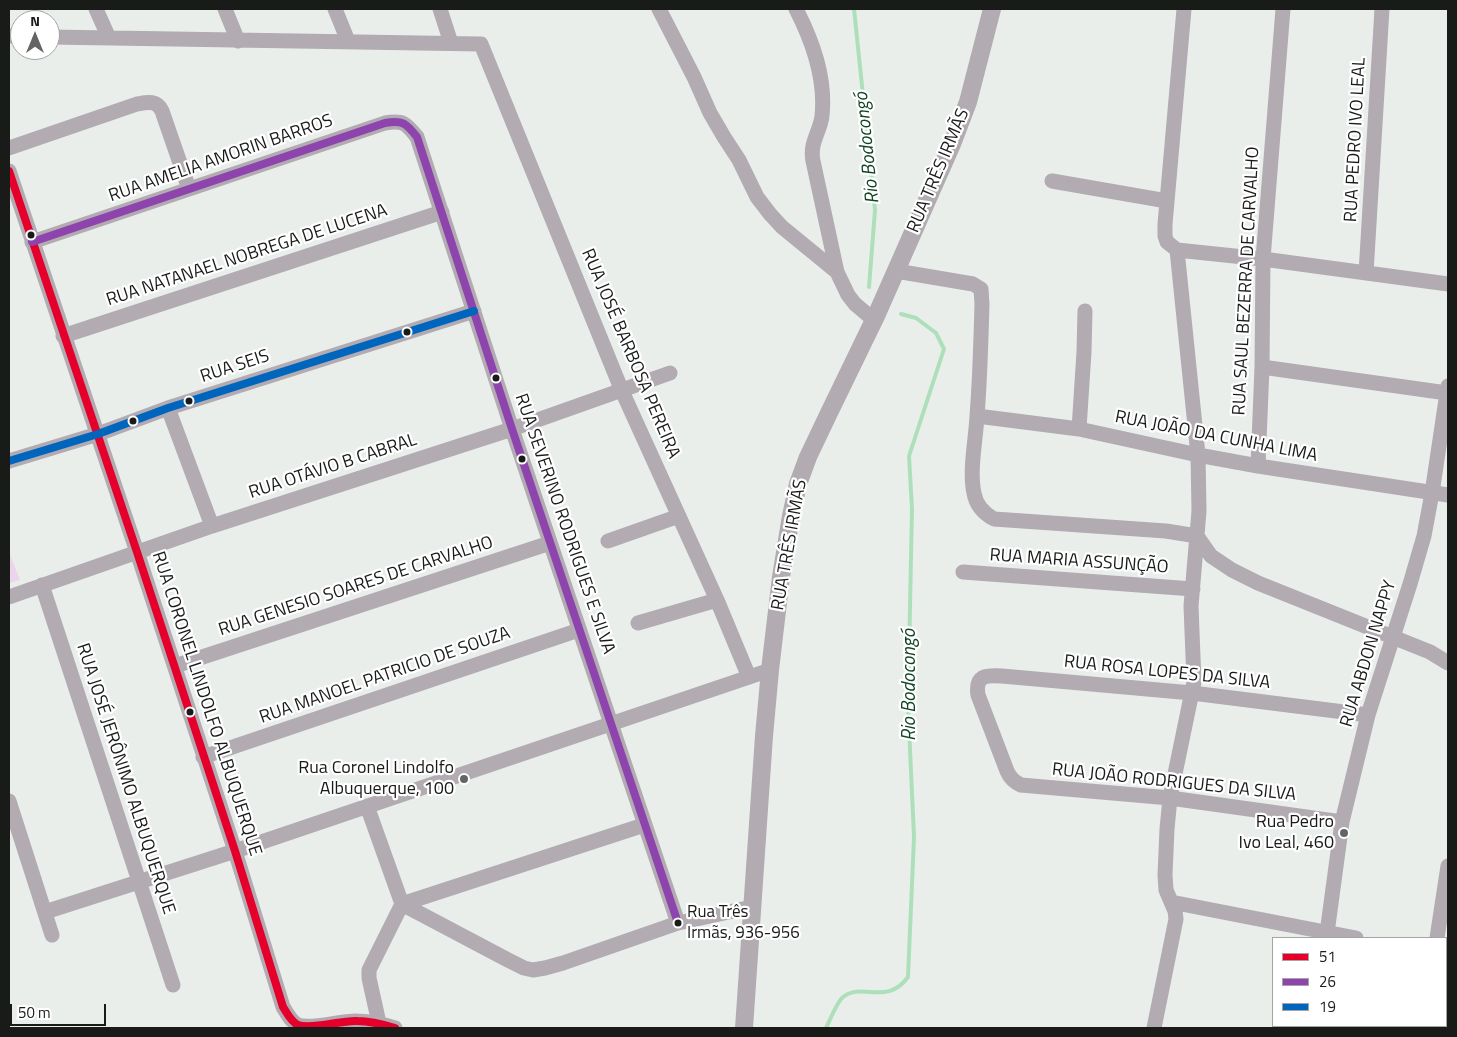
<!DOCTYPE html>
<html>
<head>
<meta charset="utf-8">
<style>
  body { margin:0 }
  #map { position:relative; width:1457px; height:1037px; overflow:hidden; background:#e9eeeb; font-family:"Titillium Web",sans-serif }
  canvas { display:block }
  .frame { position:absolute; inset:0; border:10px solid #191b19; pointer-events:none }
  .legend { position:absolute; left:1272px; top:937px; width:175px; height:90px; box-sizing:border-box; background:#fff; border:1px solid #a3a4a3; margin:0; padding:6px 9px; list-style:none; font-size:15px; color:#191b19 }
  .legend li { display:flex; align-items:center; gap:10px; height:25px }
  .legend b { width:25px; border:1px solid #a3a4a3 }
  .north { position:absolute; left:10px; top:10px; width:50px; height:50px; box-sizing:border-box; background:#fff; border:1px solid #a3a4a3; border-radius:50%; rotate:0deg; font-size:14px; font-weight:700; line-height:20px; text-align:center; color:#191b19 }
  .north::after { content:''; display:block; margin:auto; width:18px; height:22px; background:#626562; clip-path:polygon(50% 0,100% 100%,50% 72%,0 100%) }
  .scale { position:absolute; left:10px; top:1004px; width:96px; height:22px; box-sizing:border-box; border:2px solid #191b19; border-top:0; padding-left:6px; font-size:15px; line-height:18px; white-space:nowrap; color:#191b19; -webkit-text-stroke:4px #fff; paint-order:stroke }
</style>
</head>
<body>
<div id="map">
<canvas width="1457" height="1037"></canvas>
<div class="frame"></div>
<ul class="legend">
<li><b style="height:6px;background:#e4002b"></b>51</li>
<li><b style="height:6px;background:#8e44ad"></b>26</li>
<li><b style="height:6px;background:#0065bd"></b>19</li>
</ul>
<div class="north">N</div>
<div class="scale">50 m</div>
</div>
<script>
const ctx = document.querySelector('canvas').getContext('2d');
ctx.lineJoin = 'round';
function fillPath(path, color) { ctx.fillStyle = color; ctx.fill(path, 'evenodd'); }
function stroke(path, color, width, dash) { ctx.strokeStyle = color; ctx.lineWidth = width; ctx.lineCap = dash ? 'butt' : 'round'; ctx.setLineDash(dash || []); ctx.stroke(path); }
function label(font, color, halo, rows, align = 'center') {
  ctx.font = font + ' "Titillium Web",sans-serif'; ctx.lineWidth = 4.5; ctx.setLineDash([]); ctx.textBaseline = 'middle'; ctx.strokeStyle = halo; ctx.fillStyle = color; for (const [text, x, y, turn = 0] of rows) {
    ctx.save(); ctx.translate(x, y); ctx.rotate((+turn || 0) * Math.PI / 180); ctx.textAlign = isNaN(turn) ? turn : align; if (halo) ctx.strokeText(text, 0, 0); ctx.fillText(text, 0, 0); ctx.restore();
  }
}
const green = new Path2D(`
  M9 552 20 580 9 583Z`);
const stream = new Path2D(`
  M854 9 875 210 869 287
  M826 1028C830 1020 837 1002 843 997 863 982 887 1006 908 977L914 837 908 705 912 509 909 456 944 349 936 333 916 318 901 314`);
const minor = new Path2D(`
  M96 9 109 38
  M225 9 238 41
  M335 9 348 41
  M440 9 451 43
  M659 9 694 77 710 113 724 137 739 160 757 197 770 214 782 227 837 272
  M796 9C813 42 826 78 822 116 821 126 815 136 813 146 812 151 812 156 813 161L837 272 848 295 855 304 874 320
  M9 36H20
  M50 37 481 44 622 391 717 600 749 677
  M9 148 137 104C148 102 157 100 162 111L189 189
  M9 171 137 552 235 851 283 1007C287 1013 291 1022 298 1025 311 1030 342 1020 357 1021 370 1021 382 1024 395 1028
  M1052 181 1167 201
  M32 242 385 123C403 120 406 123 417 137L512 429 678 923
  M1177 250 1263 259 1448 284
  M896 271 973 284 981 289 982 304C981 341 980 378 977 416 976 438 969 471 974 493 976 505 983 513 994 519L1166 531 1197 536 1211 556 1232 570 1258 583 1430 652 1448 663
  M1366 273 1382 9
  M63 336 442 212
  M1262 367 1447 393
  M168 408 212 526
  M977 416 1079 429 1198 455 1258 466 1448 495
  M1079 429 1084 352 1085 311
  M9 461 98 434 168 408 474 311
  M1258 466 1262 367 1263 259 1283 9
  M608 541 679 516
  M963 572 1193 589
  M42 585 173 985
  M9 597 212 526 512 429 670 373
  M638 623 717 600
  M175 666 550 543
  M203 757 579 630
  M9 801 52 935
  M367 806 402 904 508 960 524 968 533 970 545 968 563 963 678 923 752 907
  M1342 822 1170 798 1021 785C1014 782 1010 778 1007 771L978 695C975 675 986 675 1002 676L1192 693 1368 715
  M1171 902 1356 938
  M45 912 235 851 770 670
  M1327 933 1342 822 1368 715 1410 584 1424 536 1432 493 1448 386
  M1437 938 1448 866
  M1446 953 1448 954
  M379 1023 369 978V970L402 904 644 825
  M1154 1028 1176 919 1175 911 1166 890 1165 875 1167 829 1170 798 1194 682 1191 606 1199 511 1198 455 1177 250 1167 242 1165 236V224L1184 9`);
const tertiary = new Path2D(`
  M744 1028 764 736 770 670 781 577 791 516 798 484 808 457 828 415 876 316 952 144 968 102 992 9`);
const bus1 = new Path2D(`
  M9 171 137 552 235 851 283 1007C287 1013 291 1022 298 1025 311 1030 342 1020 357 1021 370 1021 382 1024 395 1028`);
const bus2 = new Path2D(`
  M32 242 385 123C403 120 406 123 417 137L512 429 678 923`);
const bus3 = new Path2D(`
  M9 461 98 434 168 408 474 311`);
const markers = [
  [31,235,4.5,"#191b19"],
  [407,332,4.5,"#191b19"],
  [496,378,4.5,"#191b19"],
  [189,401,4.5,"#191b19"],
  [133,421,4.5,"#191b19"],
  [522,459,4.5,"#191b19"],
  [190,712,4.5,"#191b19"],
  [464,779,5,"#626562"],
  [1344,833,5,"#626562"],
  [678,923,4.5,"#191b19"]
];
const busNames = [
  ["Rua Três",687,913],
  ["Irmãs, 936-956",687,934]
];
const streetNames = [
  ["RUA PEDRO IVO LEAL",1356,140,-87],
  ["RUA AMELIA AMORIN BARROS",221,159,-19],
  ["RUA TRÊS IRMÃS",939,171,-67],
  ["RUA NATANAEL NOBREGA DE LUCENA",247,256,-18],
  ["RUA SAUL BEZERRA DE CARVALHO",1247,281,-87],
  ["RUA JOSÉ BARBOSA PEREIRA",630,354,67],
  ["RUA SEIS",235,367,-18],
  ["RUA JOÃO DA CUNHA LIMA",1216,437,11],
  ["RUA OTÁVIO B CABRAL",333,467,-18],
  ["RUA SEVERINO RODRIGUES E SILVA",564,524,71],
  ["RUA TRÊS IRMÃS",790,545,-80],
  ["RUA MARIA ASSUNÇÃO",1079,562,4],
  ["RUA GENESIO SOARES DE CARVALHO",356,587,-18],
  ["RUA ABDON NAPPY",1369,654,-73],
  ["RUA ROSA LOPES DA SILVA",1167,673,6],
  ["RUA MANOEL PATRICIO DE SOUZA",385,676,-19],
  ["RUA CORONEL LINDOLFO ALBUQUERQUE",206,704,72],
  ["RUA JOSÉ JERÔNIMO ALBUQUERQUE",125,779,72],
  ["RUA JOÃO RODRIGUES DA SILVA",1174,783,6]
];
const poiNames = [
  ["Rua Coronel Lindolfo",454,769],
  ["Albuquerque, 100",454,790],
  ["Rua Pedro",1334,823],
  ["Ivo Leal, 460",1334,844]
];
const waterNames = [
  ["Rio Bodocongó",868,148,-96],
  ["Rio Bodocongó",910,685,-90]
];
fillPath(green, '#ecd4ec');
stroke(stream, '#ade0ba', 4);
stroke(minor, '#b2abb2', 15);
stroke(tertiary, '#b2abb2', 18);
stroke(bus1, '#e4002b', 8);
stroke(bus2, '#8e44ad', 8);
stroke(bus3, '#0065bd', 8);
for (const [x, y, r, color] of markers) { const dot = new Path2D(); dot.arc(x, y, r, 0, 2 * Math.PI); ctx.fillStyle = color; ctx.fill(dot); stroke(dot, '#fff', 2); }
label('17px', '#191b19', '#fff', busNames, 'left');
label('18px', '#191b19', '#fff', streetNames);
label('18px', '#191b19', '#fff', poiNames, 'right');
label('italic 19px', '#104523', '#fff', waterNames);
</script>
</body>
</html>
